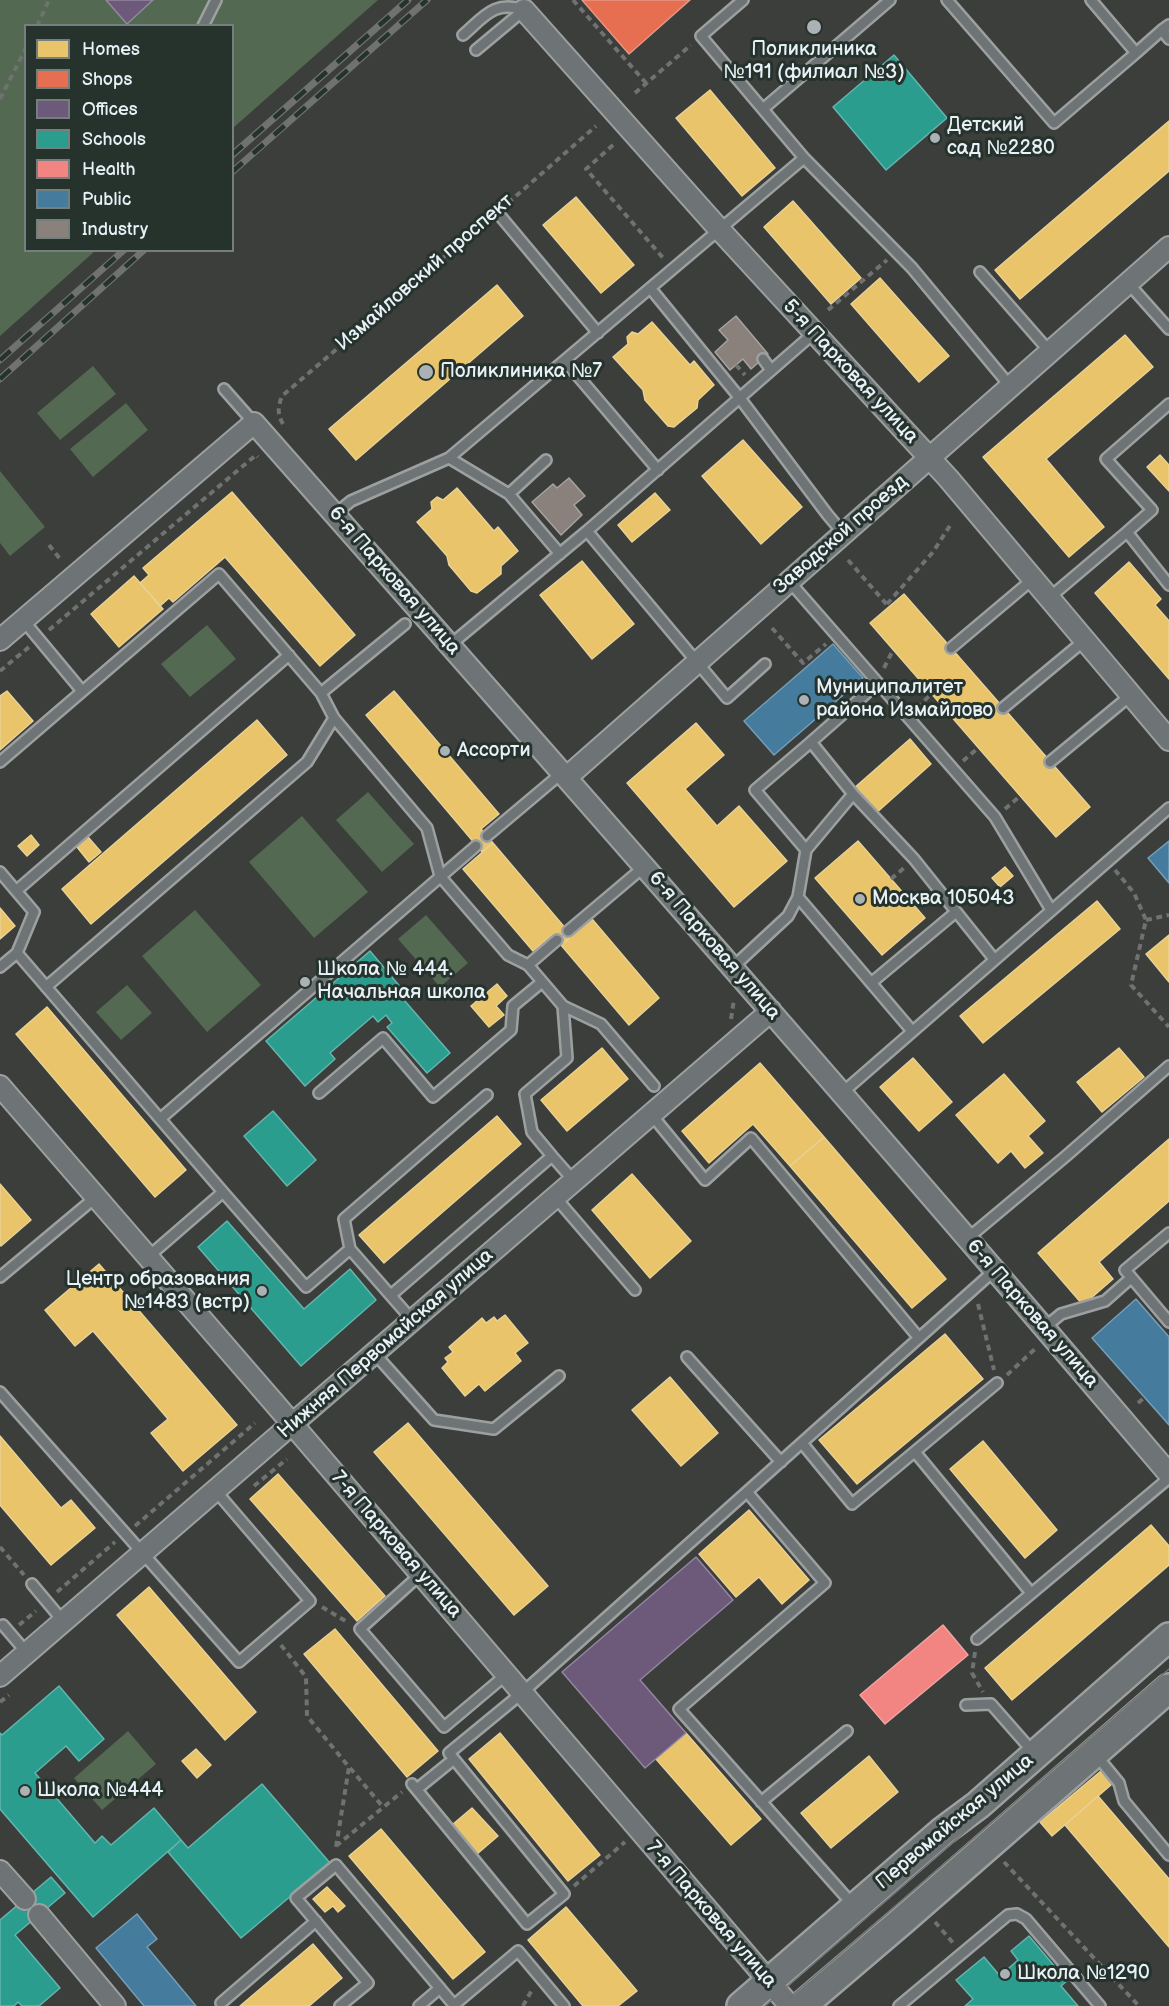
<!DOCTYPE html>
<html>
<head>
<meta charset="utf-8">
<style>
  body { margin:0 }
  #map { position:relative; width:1169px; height:2006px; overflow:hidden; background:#3b3e3a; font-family:"Balsamiq Sans",sans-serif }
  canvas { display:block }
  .legend { position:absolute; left:24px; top:24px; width:210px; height:228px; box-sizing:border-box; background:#26332d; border:2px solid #747f7e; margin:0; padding:8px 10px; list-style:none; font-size:18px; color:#e8f1f8 }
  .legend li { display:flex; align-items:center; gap:12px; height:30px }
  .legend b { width:30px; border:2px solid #747f7e }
</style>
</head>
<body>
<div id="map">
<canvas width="1169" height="2006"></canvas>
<ul class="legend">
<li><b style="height:16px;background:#e9c46a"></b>Homes</li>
<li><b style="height:16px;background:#e76f51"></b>Shops</li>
<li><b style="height:16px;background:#6d597a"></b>Offices</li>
<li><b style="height:16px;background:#2a9d8f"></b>Schools</li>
<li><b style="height:16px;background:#f28482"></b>Health</li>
<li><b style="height:16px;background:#457b9d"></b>Public</li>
<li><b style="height:16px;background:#8a817c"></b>Industry</li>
</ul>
</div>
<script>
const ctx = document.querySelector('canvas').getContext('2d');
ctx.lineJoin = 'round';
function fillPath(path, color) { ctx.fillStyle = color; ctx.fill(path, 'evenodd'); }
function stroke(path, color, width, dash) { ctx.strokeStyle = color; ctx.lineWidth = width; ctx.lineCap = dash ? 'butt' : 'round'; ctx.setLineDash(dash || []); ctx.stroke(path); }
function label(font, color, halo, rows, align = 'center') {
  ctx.font = font + ' "Balsamiq Sans",sans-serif'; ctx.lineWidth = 6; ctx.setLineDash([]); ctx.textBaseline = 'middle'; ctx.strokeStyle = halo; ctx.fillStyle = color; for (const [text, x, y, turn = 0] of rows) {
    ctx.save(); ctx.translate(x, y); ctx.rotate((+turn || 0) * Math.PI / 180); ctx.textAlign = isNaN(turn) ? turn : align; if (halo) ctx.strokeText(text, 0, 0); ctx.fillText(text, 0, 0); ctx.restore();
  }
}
const green = new Path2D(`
  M0 0H378L233 128 232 26H26V250L95 251 0 336Z
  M93 366 116 394 60 440 37 413Z
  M126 403 148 430 93 477 70 449Z
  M0 471 45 527 10 556 0 543Z
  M207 625 236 659 190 697 161 664Z
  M368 792 414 844 382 872 336 820Z
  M302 816 368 892 314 938 249 862Z
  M195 910 261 985 207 1032 142 956Z
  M426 915 468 963 440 987 398 939Z
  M127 985 152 1013 121 1040 96 1012Z
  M128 1731 156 1764 102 1810 74 1778Z`);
const homes = new Path2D(`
  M710 90 775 168 742 196 676 118Z
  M1169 121V171L1020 299 995 270Z
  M576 197 634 265 601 293 543 225Z
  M793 201 861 278 831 304 764 227Z
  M880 278 949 356 919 382 851 304Z
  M497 285 523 316 356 460 329 429Z
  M652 322 690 365 694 361 714 385 698 400 697 408 674 427 668 426 645 400 643 390 613 357 628 344 627 337 632 332 638 334Z
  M1125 335 1153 367 1046 459 1104 527 1069 557 983 457Z
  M743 440 802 507 761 544 702 476Z
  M1160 455 1169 465V491L1147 467Z
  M457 488 494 531 498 527 518 551 501 566V574L477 593 471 591 449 565 447 556 417 522 432 509 431 502 437 497 443 500Z
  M232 492 355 635 320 666 225 557 173 602 169 598 160 606 140 583 149 575 143 568Z
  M655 493 670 510 632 542 618 525Z
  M582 561 634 624 592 659 540 595Z
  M1129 562 1161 599 1155 605 1169 621V679L1095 593Z
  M134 576 163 609 119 647 91 614Z
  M904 594 1090 807 1056 837 870 623Z
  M7 691 33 721 0 750V696Z
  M394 691 499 814 481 829 493 843 482 852 366 715Z
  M257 720 287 755 91 924 62 889Z
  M696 723 724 755 685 789 717 826 739 806 787 861 734 907 627 783Z
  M910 739 931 764 875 814 853 789Z
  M31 835 39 845 27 856 18 846Z
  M88 837 101 852 89 862 77 847Z
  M858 841 925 918 882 955 815 878Z
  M493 843 572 936 561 945 552 935 533 951 463 869Z
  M1005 867 1013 876 1000 887 992 878Z
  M1097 901 1120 929 983 1043 960 1016Z
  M0 908 15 926 0 939Z
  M592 919 659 998 629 1025 561 945Z
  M1169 935V982L1146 954Z
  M497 984 507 996 496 1006 504 1015 489 1027 471 1006Z
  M47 1007 186 1170 155 1197 16 1034Z
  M602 1048 628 1079 567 1131 541 1100Z
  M1119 1048 1144 1077 1102 1112 1077 1082Z
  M913 1058 952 1102 919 1131 880 1087Z
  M760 1063 824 1137 790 1166 753 1124 709 1163 682 1131Z
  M1004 1074 1045 1121 1028 1136 1043 1153 1025 1168 1011 1151 998 1163 956 1115Z
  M497 1116 521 1144 384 1263 359 1235Z
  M824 1137 946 1279 912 1308 790 1166Z
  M1169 1139V1201L1099 1262 1113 1279 1083 1305 1038 1253Z
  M632 1174 691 1241 650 1278 592 1210Z
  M0 1184 31 1220 1 1246 0 1245Z
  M99 1264 237 1425 183 1471 151 1433 168 1419 93 1331 75 1346 45 1310Z
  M505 1315 528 1343 515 1353 521 1361 485 1391 479 1384 465 1396 442 1368 448 1362 445 1358 453 1352 449 1347 482 1318 486 1323 494 1317 497 1321Z
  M945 1334 983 1379 857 1484 819 1440Z
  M670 1377 718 1433 681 1466 632 1410Z
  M408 1423 548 1586 514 1615 374 1452Z
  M0 1436 61 1508 71 1500 95 1528 51 1565 0 1505Z
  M983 1441 1057 1530 1025 1558 950 1469Z
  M278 1474 385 1596 357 1621 250 1499Z
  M749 1510 809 1580 782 1604 759 1577 736 1597 699 1554Z
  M1151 1525 1169 1546V1565L1012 1700 985 1668Z
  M149 1587 256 1712 225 1740 117 1615Z
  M335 1629 438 1751 407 1777 304 1654Z
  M500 1733 600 1855 568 1881 469 1759Z
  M686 1733 761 1819 731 1845 656 1759Z
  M196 1749 211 1765 197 1778 182 1761Z
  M869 1756 898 1792 831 1848 801 1813Z
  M1101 1771 1112 1784 1052 1836 1040 1822Z
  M1098 1796 1169 1879V1947L1065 1825Z
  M472 1808 498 1836 477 1854 452 1825Z
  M381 1829 485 1952 453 1979 349 1856Z
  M327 1887 345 1906 338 1912 333 1906 325 1912 313 1899Z
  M566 1907 637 1991 618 2006H583L528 1940Z
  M313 1944 342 1978 309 2006H240Z`);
const shops = new Path2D(`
  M582 0H690L629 54Z`);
const offices = new Path2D(`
  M106 0H153L127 24Z
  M696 1557 733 1600 640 1680 686 1733 645 1768 562 1672Z`);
const schools = new Path2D(`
  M894 55 947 118 886 170 833 107Z
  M370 951 408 996 404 1000 450 1053 427 1073 387 1027 392 1023 386 1015 378 1022 373 1016 330 1053 335 1059 305 1086 266 1041Z
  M273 1111 316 1160 287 1186 244 1136Z
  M227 1221 304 1309 350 1269 376 1300 301 1366 198 1247Z
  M59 1686 104 1739 79 1761 66 1746 35 1773 95 1843 102 1836 111 1845 154 1808 181 1840 93 1917 0 1809V1733L2 1735Z
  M262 1784 330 1863 241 1938 168 1852 181 1840 188 1848Z
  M51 1877 65 1893 15 1935 60 1988 39 2006H22L18 2002 14 2006H0V1920Z
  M1029 1936 1067 1981 1061 1986 1078 2006H965L973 1999 956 1980 984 1957 1000 1976 1018 1960 1011 1951Z`);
const health = new Path2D(`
  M943 1625 968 1655 885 1724 860 1695Z`);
const public = new Path2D(`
  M833 644 863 678 774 755 744 721Z
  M1169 841V883L1148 858Z
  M1136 1299 1169 1337V1425L1092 1338Z
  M137 1914 157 1939 147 1947 196 2006H144L96 1948Z`);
const industry = new Path2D(`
  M736 316 768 354 751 369 743 359 730 370 715 352 728 340 719 330Z
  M569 478 585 496 574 505 582 515 561 535 532 502 553 484 557 488Z`);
const path = new Path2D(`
  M573 0 646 83
  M37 26 49 0
  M635 93 691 45
  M0 99 26 48
  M613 145 586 169 664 259
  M508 203 596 126
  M828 310 887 260
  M736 365 745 375
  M283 424C277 414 278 407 282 396L488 219
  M49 545 61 560
  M848 560 889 607
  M887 604 933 552 951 524
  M772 628 803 663 826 644
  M49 630 256 455 258 457
  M884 668 893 650
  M0 671 29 647
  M917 708 931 694
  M963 761 978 748
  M1005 809 1020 796
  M1115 870 1134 893 1146 920 1131 985 1169 1027
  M891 879 904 868
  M1146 920 1169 915
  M731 1019 734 999
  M978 1304 994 1370
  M1007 1375 1037 1347
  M1138 1403 1145 1397
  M254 1486 287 1459
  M135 1526 255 1423
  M0 1547 24 1575
  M57 1592 115 1542
  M322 1607 349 1623
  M19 1625 36 1611
  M281 1645 306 1677 307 1716 349 1767 336 1847
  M975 1652 972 1673 983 1692
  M0 1702 9 1695
  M350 1768 383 1807
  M336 1846 402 1792
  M1004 1862 1139 2006
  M574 1886 625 1842
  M935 1922 954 1944
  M523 2006 533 1988`);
const service = new Path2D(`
  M947 0 1054 123 1136 53
  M1091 0 1136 53 1162 30
  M1169 25 1162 30 1169 39
  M203 26 216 0
  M463 35C484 17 494 0 524 10
  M476 50 524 10
  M763 109 890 0
  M804 158 912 268 1010 386
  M497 212 598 333
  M980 272 1050 352
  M1128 283 1169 329
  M651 289 739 397 827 514 843 533
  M763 359 771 370
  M565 361 658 470
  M224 389 254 423
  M449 458 509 494 560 554
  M509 494 546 460
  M335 514 351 501 449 458 804 158 701 36 743 0
  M587 531 727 698 765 664
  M1127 532 1152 510 1106 459 1169 404
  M789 581 995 817 1051 910
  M1049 598 1127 532 1169 585
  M23 620 82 691
  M450 645 587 531 814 333
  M951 648 1033 579
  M878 683 811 742 853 794 914 859 994 959
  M1003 708 1085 640
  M334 718 427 828 440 876 508 955 528 965
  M811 742 755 790 806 850 853 794
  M0 762 219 574 321 693 405 624
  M1050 762 1131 695
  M487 836 563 772
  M0 872 34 912 17 953 0 967
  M16 891 289 655
  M798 897 806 850
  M568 931 645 866
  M17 953 223 1192
  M733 967 788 916 798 897 912 1031
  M871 983 956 912
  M46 987 307 762 334 718 321 693
  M563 1006 601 1024 654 1086
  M319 1093 383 1038 433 1097 511 1030 513 1006 542 982
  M842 1093 1169 808
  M651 1114 705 1180 751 1138 919 1338
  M160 1119 476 846
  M552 1156 532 1132 525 1094 567 1058 563 1006 528 965 557 940
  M556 1198 635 1290
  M1169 1233 1125 1270 1169 1322
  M968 1238 1066 1156 1169 1066
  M350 1249 344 1219 487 1095
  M148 1257 223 1192 306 1287 350 1249 413 1321
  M0 1277 96 1197
  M391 1295 552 1156 574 1181
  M1044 1328 1061 1314 1105 1301 1131 1278
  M375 1354 434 1420 494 1429 559 1376
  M687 1357 781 1462
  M0 1392 239 1662 310 1601 215 1490
  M802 1443 852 1504 997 1383
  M915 1452 1031 1593
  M747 1492 825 1583 679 1709 854 1906
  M421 1574 360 1629 444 1727 507 1674
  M32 1584 63 1621
  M3 1625 27 1653
  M977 1639 1169 1478
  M966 1705 991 1704 1034 1753
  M1096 1755 1119 1783 1124 1801 1169 1855
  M412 1784 527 1924 564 1894 449 1753 522 1693 995 1270
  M417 1789 454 1759
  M761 1802 847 1731
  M221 2003 316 1921
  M340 2006 368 1983 296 1898 336 1865 454 2005 518 1951 564 2006
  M419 2006 440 1988
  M899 2006 1008 1915 1017 1914 1026 1919 1100 2006`);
const minor = new Path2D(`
  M524 10 719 229 948 478 1169 740
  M0 640 254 423C561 771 868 1120 1169 1474
  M567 777 1169 247
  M0 1086 276 1405 790 2006
  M0 1676 771 1011
  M0 1871 25 1899
  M39 1915 115 2006`);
const secondary = new Path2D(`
  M741 2006 943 1831 978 1805 1169 1637
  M802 2006 904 1919 1169 1688`);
const tram = new Path2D(`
  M765 2006 1169 1654
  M780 2006 1169 1669`);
const rail = new Path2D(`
  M232 155 408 0
  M232 172 427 0
  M0 360 124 250
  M0 379 144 250`);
const markers = [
  [814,27,8,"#abb2b6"],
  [935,138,6,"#abb2b6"],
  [426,372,8,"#abb2b6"],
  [804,700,6,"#abb2b6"],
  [445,751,6,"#abb2b6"],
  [860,899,6,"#abb2b6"],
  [305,982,6,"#abb2b6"],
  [262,1291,6,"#abb2b6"],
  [25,1791,6,"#abb2b6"],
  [1005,1974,6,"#abb2b6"]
];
const poiNames = [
  ["Поликлиника",814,50,"center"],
  ["№191 (филиал №3)",814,73,"center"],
  ["Детский",947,126],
  ["сад №2280",947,149],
  ["Поликлиника №7",440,372],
  ["Муниципалитет",816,688],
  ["района Измайлово",816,711],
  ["Ассорти",457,751],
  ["Москва 105043",872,899],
  ["Школа № 444.",317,970],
  ["Начальная школа",317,993],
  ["Центр образования",250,1280,"right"],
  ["№1483 (встр)",250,1303,"right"],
  ["Школа №444",37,1791],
  ["Школа №1290",1017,1974]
];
const streetNames = [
  ["Измайловский проспект",425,273,-41],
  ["5-я Парковая улица",850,372,47],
  ["Заводской проезд",841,535,-41],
  ["6-я Парковая улица",394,581,49],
  ["6-я Парковая улица",714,946,49],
  ["6-я Парковая улица",1032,1314,49],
  ["Нижняя Первомайская улица",386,1344,-41],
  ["7-я Парковая улица",396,1545,49],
  ["Первомайская улица",955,1822,-40],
  ["7-я Парковая улица",711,1915,49]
];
fillPath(green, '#546951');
fillPath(homes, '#e9c46a');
stroke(homes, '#e9d295', 1.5);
fillPath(shops, '#e76f51');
stroke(shops, '#e79683', 1.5);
fillPath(offices, '#6d597a');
stroke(offices, '#9287a0', 1.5);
fillPath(schools, '#2a9d8f');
stroke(schools, '#63b6ae', 1.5);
fillPath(health, '#f28482');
stroke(health, '#efa5a5', 1.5);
fillPath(public, '#457b9d');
stroke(public, '#769eb8', 1.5);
fillPath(industry, '#8a817c');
stroke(industry, '#a6a3a1', 1.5);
stroke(service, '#9da0a0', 14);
stroke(minor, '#9da0a0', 24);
stroke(secondary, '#9da0a0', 32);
stroke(path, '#6f7271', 4, [6, 4.5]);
stroke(service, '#6e7475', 9);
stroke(minor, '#6e7475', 20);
stroke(secondary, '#6e7475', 27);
stroke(tram, '#6f7271', 1.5);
stroke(rail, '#6f7271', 7);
stroke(rail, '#26332d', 4.5, [14]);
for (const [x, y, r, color] of markers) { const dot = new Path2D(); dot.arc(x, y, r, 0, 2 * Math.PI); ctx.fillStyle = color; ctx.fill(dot); stroke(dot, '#26332d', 2); }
label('20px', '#e8f1f8', '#26332d', poiNames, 'left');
label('20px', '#e8f1f8', '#26332d', streetNames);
</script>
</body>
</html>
